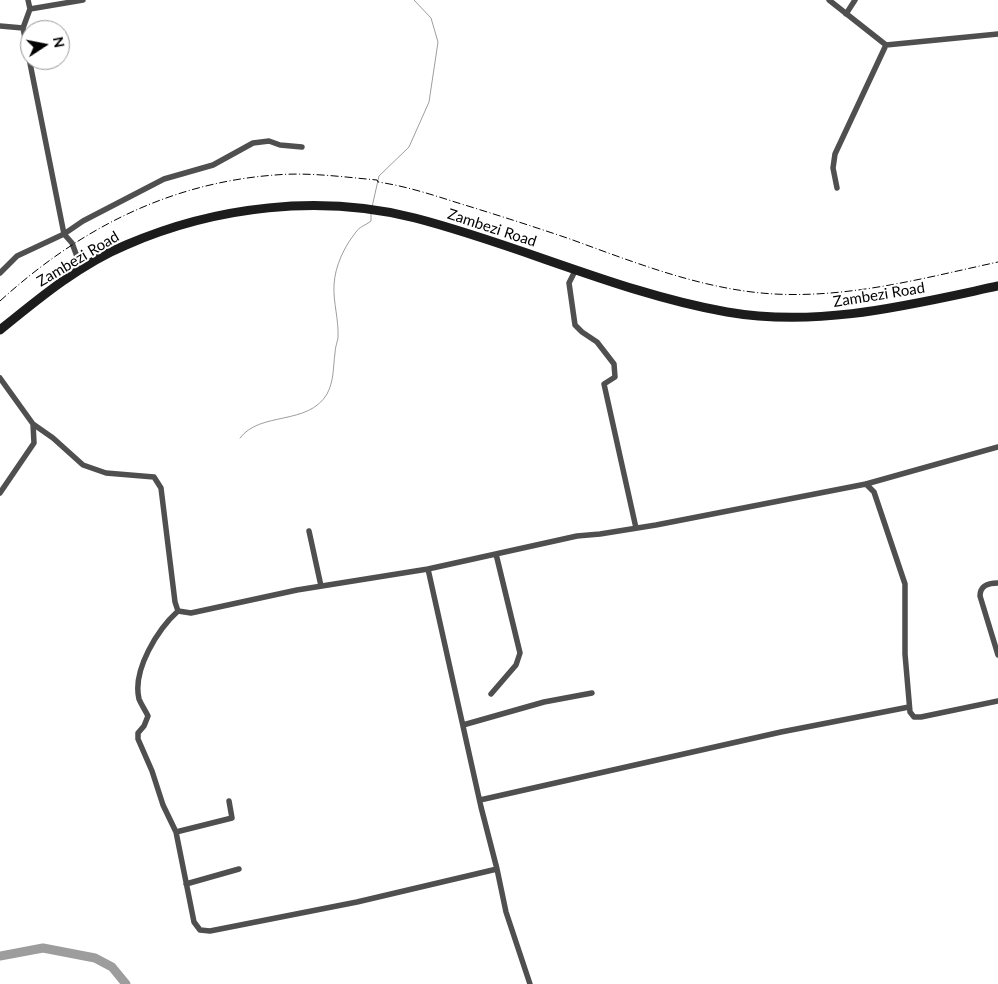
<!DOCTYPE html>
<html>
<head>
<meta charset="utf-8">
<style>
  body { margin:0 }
  #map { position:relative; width:998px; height:984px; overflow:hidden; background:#fff; font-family:Lato,sans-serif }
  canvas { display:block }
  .north { position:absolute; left:20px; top:20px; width:50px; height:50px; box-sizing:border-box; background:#fff; border:1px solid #999; border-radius:50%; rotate:79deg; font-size:14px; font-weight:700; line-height:20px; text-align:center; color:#000 }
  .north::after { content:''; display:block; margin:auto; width:18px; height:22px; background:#000; clip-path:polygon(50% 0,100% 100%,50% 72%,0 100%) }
</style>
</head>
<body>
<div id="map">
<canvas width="998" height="984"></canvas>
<div class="north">N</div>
</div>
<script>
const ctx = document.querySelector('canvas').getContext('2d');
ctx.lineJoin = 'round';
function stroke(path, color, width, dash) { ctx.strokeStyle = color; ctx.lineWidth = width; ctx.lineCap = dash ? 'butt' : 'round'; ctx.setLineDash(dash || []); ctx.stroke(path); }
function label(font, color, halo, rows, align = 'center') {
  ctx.font = font + ' Lato,sans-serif'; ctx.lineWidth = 4; ctx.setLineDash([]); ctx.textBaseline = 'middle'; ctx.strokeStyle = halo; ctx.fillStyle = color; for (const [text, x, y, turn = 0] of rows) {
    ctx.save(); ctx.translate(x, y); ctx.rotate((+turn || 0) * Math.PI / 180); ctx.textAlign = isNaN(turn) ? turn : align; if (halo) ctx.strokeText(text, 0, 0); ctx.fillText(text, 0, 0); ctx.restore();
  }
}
const stream = new Path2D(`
  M372 207 379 176 409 147 429 102 438 42 431 18 414 0
  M240 438C260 411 308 426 327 394 334 381 333 368 335 353 335 348 337 343 338 338 339 320 333 302 334 285 335 266 344 247 356 232 359 227 366 225 371 221V213`);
const river = new Path2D(`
  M0 956 43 948 95 958 112 967 126 984`);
const minor = new Path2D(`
  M28 0 30 9 23 28 64 234 72 243 82 270
  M829 0 886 45 998 34
  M30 9 83 0
  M846 14 855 0
  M0 26 23 28
  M837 188 833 168 835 154 886 45
  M576 269 569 283 575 325 582 332 597 342 614 364 615 377 604 384 636 528
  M0 273 17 256 64 234 83 221 164 179 213 165 253 143 269 141 280 145 302 147
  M0 378 33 424 53 438 83 465 106 473 154 477 161 488 175 602 178 611 191 613 297 590 428 569 577 536 600 534 656 525 866 484 998 447
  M866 484 874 492 905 584V654L910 712 914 717H921L998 701
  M0 493 34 443 33 424
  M309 531 321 586
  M998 583C989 583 980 585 980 596L998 655
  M178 611C158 629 132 670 139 699 141 704 145 710 148 716L144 726 138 733V739L152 771 163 805 176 832 194 922 200 930 210 931 357 902 497 869 481 807 428 569
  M491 694 516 665 520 653 496 554
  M463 725 544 702 592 693
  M480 800 781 732 909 707
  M176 832 232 818 229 801
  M497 869 506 912 530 984
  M186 884 239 869`);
const secondary = new Path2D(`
  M0 330C38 299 80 264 126 245 216 206 320 194 415 218 520 245 620 293 727 312 819 328 909 305 998 286`);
const rail = new Path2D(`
  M0 301C78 230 168 183 275 175 308 172 343 177 377 180L378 182C405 186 430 194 455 202 494 214 532 226 570 239 636 263 704 290 774 294 851 298 924 278 998 262`);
const streetNames = [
  ["Zambezi Road",492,228,18],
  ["Zambezi Road",78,259,-31],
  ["Zambezi Road",879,295,-9]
];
stroke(stream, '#9d9d9d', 1);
stroke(river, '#9d9d9d', 9);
stroke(minor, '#4f4f4f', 5.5);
stroke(secondary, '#1c1c1c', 9);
stroke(rail, '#000', 1, [8, 2.5, 1, 2.5]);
label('15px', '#000', '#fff', streetNames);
</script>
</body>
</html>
